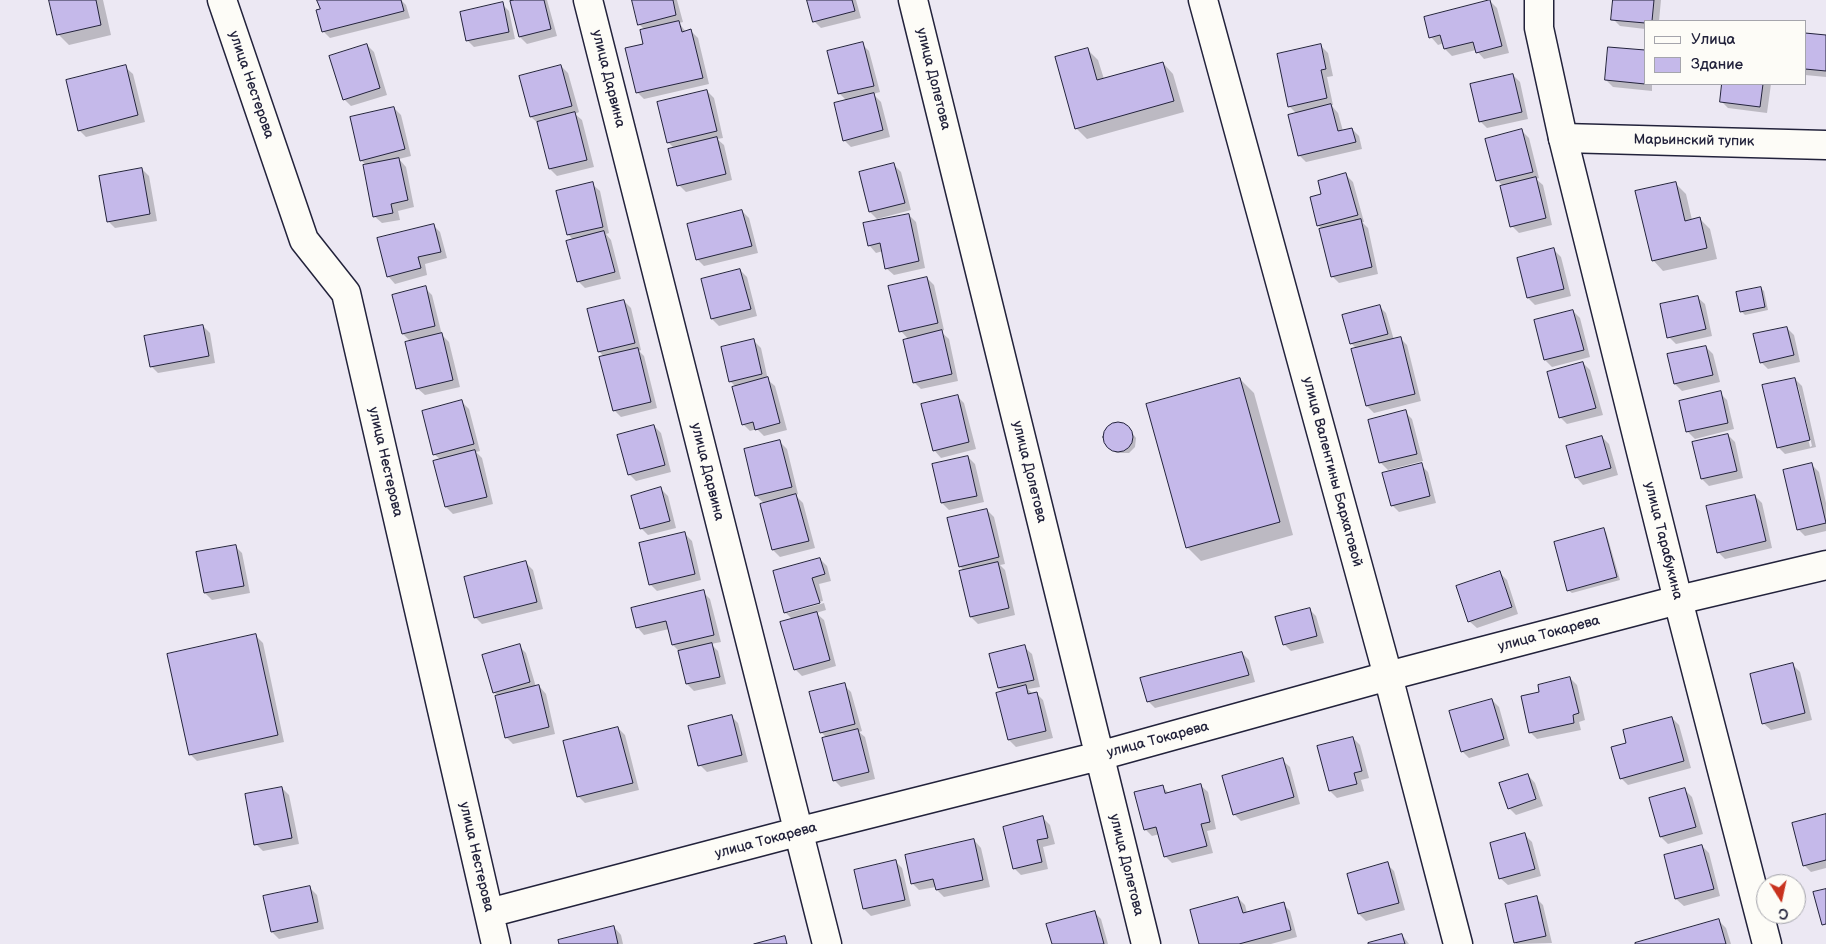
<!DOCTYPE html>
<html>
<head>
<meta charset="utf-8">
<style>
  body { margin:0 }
  #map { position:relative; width:1826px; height:944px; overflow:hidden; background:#ece8f3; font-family:"Balsamiq Sans",sans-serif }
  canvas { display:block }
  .legend { position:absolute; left:1644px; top:20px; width:162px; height:65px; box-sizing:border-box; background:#fdfcf7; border:1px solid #a5a5ac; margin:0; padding:6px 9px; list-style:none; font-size:15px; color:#22223b }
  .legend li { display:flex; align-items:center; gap:10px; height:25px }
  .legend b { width:25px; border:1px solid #a5a5ac }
  .north { position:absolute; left:1756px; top:874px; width:50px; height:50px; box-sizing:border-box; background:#fdfcf7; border:1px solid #a5a5ac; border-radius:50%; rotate:170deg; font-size:14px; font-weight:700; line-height:20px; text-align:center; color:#22223b }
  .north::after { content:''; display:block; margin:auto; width:18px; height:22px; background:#c8321e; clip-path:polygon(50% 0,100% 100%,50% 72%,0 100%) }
</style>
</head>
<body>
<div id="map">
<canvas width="1826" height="944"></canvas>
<ul class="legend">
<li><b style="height:6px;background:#fdfcf7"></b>Улица</li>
<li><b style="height:14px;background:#c5b9ea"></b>Здание</li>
</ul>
<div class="north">С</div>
</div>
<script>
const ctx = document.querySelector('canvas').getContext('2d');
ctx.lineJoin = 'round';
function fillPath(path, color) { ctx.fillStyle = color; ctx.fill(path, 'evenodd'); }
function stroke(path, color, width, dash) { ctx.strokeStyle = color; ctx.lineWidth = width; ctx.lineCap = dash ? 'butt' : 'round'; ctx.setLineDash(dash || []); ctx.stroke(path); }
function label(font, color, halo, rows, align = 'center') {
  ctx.font = font + ' "Balsamiq Sans",sans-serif'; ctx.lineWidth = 4.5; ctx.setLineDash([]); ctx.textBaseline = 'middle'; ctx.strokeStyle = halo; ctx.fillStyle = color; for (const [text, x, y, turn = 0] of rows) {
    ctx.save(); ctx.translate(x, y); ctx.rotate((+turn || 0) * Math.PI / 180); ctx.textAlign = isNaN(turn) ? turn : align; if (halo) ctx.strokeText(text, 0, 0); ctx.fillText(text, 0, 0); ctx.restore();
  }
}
const shadow = new Path2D(`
  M51 0H103L111 35 69 45 58 34Z
  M319 0H401L406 5 410 18 330 38 323 31Z
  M519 0H547L557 36 527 44 520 37Z
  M633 0H677L683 22 679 23 686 32 691 31 698 38 709 84 644 99 637 92 645 30 639 24Z
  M808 0H856L861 18 821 28 814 21Z
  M1615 0H1661L1659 21H1645V29L1620 26 1613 19Z
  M1490 1 1497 8 1509 53 1484 59 1476 50 1452 56 1445 49 1444 43 1438 45 1431 37Z
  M502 4 509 11 515 39 474 47 467 40Z
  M1805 35 1826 37V77L1805 75Z
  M862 44 869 51 880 92 873 94 881 102 890 137 851 147 844 140 847 101 839 93Z
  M367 45 374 52 387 95 351 106 344 99Z
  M1321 46 1328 53 1333 76 1327 77 1333 105H1331L1338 113 1343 131 1352 129 1359 136 1362 149 1306 162 1299 155 1297 114 1289 106Z
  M1088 50 1098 60 1104 79 1163 63 1173 74 1184 112 1087 139 1076 128Z
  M561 66 568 73 579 112 575 114 582 120 594 167 557 176 550 169 539 124 531 117Z
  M125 67 133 74 145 122 86 137 79 130Z
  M1513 75 1520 82 1528 119 1487 128 1480 121Z
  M1606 80 1652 84V91L1613 87Z
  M1723 84H1771L1767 113 1728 108 1721 101Z
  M707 91 714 98 723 138 717 139 724 145 732 180 686 192 679 185 675 149 668 142Z
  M394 108 401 115 411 156 399 159 406 167 414 207 398 211 400 220 382 223 374 216 367 166 361 160Z
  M1522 131 1529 138 1539 178 1536 179 1543 185 1552 225 1519 233 1512 226 1503 186 1497 180Z
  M894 165 901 172 911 210 877 219 870 212Z
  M142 169 149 176 157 221 115 228 108 221Z
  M1346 175 1353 182 1364 222H1362L1368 228 1378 274 1339 283 1332 276 1323 230 1318 225 1323 195Z
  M1675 183 1686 194 1692 220 1699 218 1710 229 1717 259 1663 271 1653 260Z
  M592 184 600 191 609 233 606 234 611 240 621 279 585 288 578 281 574 241 568 234Z
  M742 211 749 218 758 253 704 266 697 259Z
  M909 215 916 222 925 268 894 275 886 268 883 251 876 253 869 245Z
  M433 225 440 232 447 258 425 264 427 275 395 284 388 276Z
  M1554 250 1561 257 1571 296 1535 305 1528 298 1518 259Z
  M740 270 747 277 757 316 719 326 712 319Z
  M927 278 934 285 944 330 940 331 949 339 958 381 921 389 914 382 909 340 901 331Z
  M425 288 432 295 442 335 449 342 460 387 425 395 417 388 411 342 403 334Z
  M1761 288 1764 291 1768 310 1745 315 1741 311Z
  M1697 297 1705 304 1712 336 1676 344 1669 337Z
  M624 301 631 308 641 350 639 351 644 356 657 408 621 417 614 410 604 357 599 351Z
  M1379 306 1386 313 1394 340 1400 338 1407 345 1421 401 1374 413 1367 406 1353 350 1357 349 1351 343Z
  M1573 311 1580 318 1590 357 1552 367 1545 360Z
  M203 326 210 333 215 363 158 373 151 366Z
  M1787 328 1794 335 1800 362 1768 369 1761 362Z
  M754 341 761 348 768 380 775 386 787 430 764 436 757 429 750 431 743 424 736 387 730 381Z
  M1706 347 1713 354 1720 382 1682 391 1675 384Z
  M1583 363 1590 370 1603 415 1567 424 1560 417Z
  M1240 379 1254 393 1293 535 1201 561 1187 547Z
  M1795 379 1802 386 1816 447 1785 454 1778 447ZM1796 386H1798L1812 446 1810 447Z
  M1720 393 1727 400 1734 429 1695 439 1688 432Z
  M957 396 964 403 976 449 941 458 934 450Z
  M462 402 469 409 480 451 476 452 482 458 493 504 453 514 446 507 441 460 434 454Z
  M1405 412 1412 419 1423 461 1388 470 1381 463 1370 421Z
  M1119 424 1130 430 1136 438 1135 447 1129 453H1116L1106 442V433L1111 426Z
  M654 426 661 433 671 472 636 481 629 474Z
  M1728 435 1735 442 1743 478 1709 486 1702 479Z
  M1602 437 1609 444 1618 475 1583 485 1576 477Z
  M780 442 787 449 798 494 795 495 803 503 815 548 780 557 773 550 765 504 756 496Z
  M968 457 975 464 984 502 949 510 942 503 933 465Z
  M1421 465 1428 472 1436 503 1399 512 1392 505Z
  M1812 465 1819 472 1826 503V531L1805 536 1798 529Z
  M661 489 668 496 676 528 648 535 641 528Z
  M1755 496 1762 503 1772 548 1725 559 1718 552Z
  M987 510 994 517 1005 564 1000 565 1005 570 1015 615 978 624 971 617 961 571H964L960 566Z
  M1603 529 1606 532 1620 580 1572 593 1568 590Z
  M685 534 692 541 701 580 657 591 650 584Z
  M235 546 242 553 250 593 212 600 205 593Z
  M820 559 827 566 831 581 819 584 823 601 788 610V613L824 603 826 610 816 613 824 620 836 666 802 676 795 669 793 620 785 612Z
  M526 563 533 570 543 609 482 624 475 617Z
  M1500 573 1507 580 1518 614 1477 628 1469 621Z
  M703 592 710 599 721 642 711 644 718 651 726 684 694 691 687 684 679 651 673 645 669 629 644 635 637 627Z
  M1309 609 1316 616 1324 643 1291 651 1284 644Z
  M256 636 263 643 284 742 197 761 190 754Z
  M519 646 526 653 536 687 539 686 546 694 555 734 513 744 506 737 498 696 494 692Z
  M1024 647 1032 654 1040 687 1028 689 1033 694 1036 693 1043 700 1053 738 1016 747 1009 740 1003 692 999 688Z
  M1242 653 1249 660 1255 682 1155 708 1148 701Z
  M1793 665 1800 672 1812 720 1771 730 1763 723Z
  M1570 678 1577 685 1585 720 1579 722 1581 730 1537 739 1530 732Z
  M844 685 851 692 862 731 859 732 865 737 875 779 841 787 834 780 827 738 821 732Z
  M1492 700 1499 707 1510 746 1469 758 1462 751Z
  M731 716 738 723 748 762 707 772 700 765Z
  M1672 718 1679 725 1691 768 1628 785 1621 778 1627 743Z
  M618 728 625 735 639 790 585 803 578 796Z
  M1353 738 1360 745 1369 778 1361 780 1364 791 1337 798 1330 791Z
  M1282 760 1290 767 1300 804 1241 821 1234 814Z
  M1528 775 1535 783 1543 806 1516 815 1509 808Z
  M1200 785 1208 792 1216 829 1207 831 1213 853 1172 863 1165 856 1160 834 1152 836 1145 829 1162 787 1169 793Z
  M282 788 289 795 299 844 263 851 256 844Z
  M1685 790 1692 797 1703 834 1668 844 1661 837Z
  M1826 815V868L1811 872 1804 865Z
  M1043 818 1050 825 1055 844 1043 847 1048 869 1021 875 1014 868Z
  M1525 835 1532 842 1541 876 1508 885 1500 878Z
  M974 840 981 848 990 887 944 897 937 890 936 887 919 890 912 883Z
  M1702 846 1709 853 1720 896 1684 906 1676 899 1665 856Z
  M895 861 902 868 911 906 871 916 864 909Z
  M1387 864 1394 871 1405 910 1366 921 1359 914 1348 875Z
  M310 888 317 895 324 929 279 939 272 932Z
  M1238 898 1245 905 1247 913 1283 904 1290 911 1297 937 1271 944H1201Z
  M1536 898 1543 905 1552 943 1516 944 1506 905Z
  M1094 912 1101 919 1108 944H1053Z
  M1719 921 1726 928 1731 944H1636Z
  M614 927 621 935 623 944H560Z
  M1402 935 1409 944H1371Z`);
const building = new Path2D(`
  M49 0H96L101 25 57 35Z
  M317 0H401L404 11 322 32 316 10 320 9Z
  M515 0H544L551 29 519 37 510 1Z
  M632 0H673L676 15 638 25Z
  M807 0H852L855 11 813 22Z
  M1490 0 1502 46 1476 53 1473 42 1444 49 1440 35 1429 38 1424 17Z
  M1613 0H1654L1652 21H1645V23L1611 20Z
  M503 2 509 32 466 41 460 12Z
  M679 21 682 32 691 29 703 78 636 93 625 48 643 44 640 30Z
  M1805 33 1826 35V71L1805 69Z
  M863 42 874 86 838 94 827 51Z
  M367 44 380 88 343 100 329 56Z
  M1321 44 1326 69 1321 70 1327 98 1288 107 1277 54Z
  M1608 47 1645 50V84L1605 80Z
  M1088 48 1097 80 1163 62 1174 101 1075 129 1055 57Z
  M126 65 138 115 78 131 66 80Z
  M561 65 572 106 530 117 519 76Z
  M1513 74 1522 112 1479 122 1470 84Z
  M1722 84H1763L1760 107 1720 102Z
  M707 90 717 131 667 143 657 102Z
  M874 93 883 130 843 141 834 103Z
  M1331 104 1338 131 1352 128 1356 142 1298 156 1288 115Z
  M394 107 405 149 360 161 350 117Z
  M575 112 587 160 549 169 537 122Z
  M1522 129 1533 172 1496 181 1485 139Z
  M717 137 726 174 677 186 668 149Z
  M399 158 408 200 391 204 393 213 373 217 363 165Z
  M894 163 905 203 869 212 859 172Z
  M142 168 150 214 107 222 99 176Z
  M1346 173 1358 215 1317 226 1310 197 1321 194 1318 181Z
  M1536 177 1546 218 1510 227 1500 186Z
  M593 182 603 227 567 235 556 191Z
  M1676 182 1685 221 1700 217 1707 248 1652 261 1635 191Z
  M742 210 752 246 696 260 687 224Z
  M909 214 919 261 885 269 880 243 868 246 863 223Z
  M1361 219 1372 267 1331 277 1319 229Z
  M434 224 441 252 418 257 421 268 387 277 377 238Z
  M604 231 615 272 577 282 566 241Z
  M1554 248 1564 289 1527 298 1517 258Z
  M740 269 751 309 711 319 701 279Z
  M927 277 938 323 899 332 888 286Z
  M426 286 435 326 402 334 392 295Z
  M1761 287 1765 307 1740 312 1736 292Z
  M1698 296 1706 329 1667 338 1660 304Z
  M624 300 635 343 598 352 587 309Z
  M1380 305 1388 334 1350 344 1342 315Z
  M1573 310 1584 350 1544 360 1534 320Z
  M203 325 209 356 150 367 144 336Z
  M1787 327 1794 355 1760 363 1753 334Z
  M942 330 952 374 913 383 903 340Z
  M442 333 453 380 416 389 405 342Z
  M1401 337 1415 394 1366 406 1351 349Z
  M754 339 762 374 729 382 721 347Z
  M1706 346 1713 375 1674 384 1667 354Z
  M638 348 651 402 613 411 599 357Z
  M1583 362 1596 408 1559 418 1547 372Z
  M768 377 780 423 755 430 753 422 742 425 732 387Z
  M1240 378 1280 522 1186 548 1146 404Z
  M1795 378 1810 440 1777 448 1762 385Z
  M1721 391 1728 423 1686 432 1679 401Z
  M958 395 969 442 933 451 921 404Z
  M462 400 474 444 433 455 422 411Z
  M1406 410 1417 454 1379 463 1368 420Z
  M1103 437a15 15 0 1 1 30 0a15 15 0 1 1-30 0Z
  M654 425 665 465 628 475 617 435Z
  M1728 434 1737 471 1701 479 1692 442Z
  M1602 436 1611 468 1575 478 1566 446Z
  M780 440 792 487 755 496 744 449Z
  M475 450 487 497 445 507 433 461Z
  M968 456 977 496 941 503 932 464Z
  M1422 463 1430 496 1391 506 1382 473Z
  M1812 463 1826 523 1797 530 1783 470Z
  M661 487 670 521 640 529 631 496Z
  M796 494 809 541 772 550 760 504Z
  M1755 495 1766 541 1717 553 1706 506Z
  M987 509 999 557 959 567 947 518Z
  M1604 528 1617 577 1567 591 1554 542Z
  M685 532 695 574 649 585 639 543Z
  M236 545 244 586 204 593 196 552Z
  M820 558 825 574 812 578 820 603 784 613 773 571Z
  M526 561 537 602 474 618 464 577Z
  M998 562 1009 608 970 617 959 571Z
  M1500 571 1512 607 1468 622 1456 586Z
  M704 590 714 635 672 645 666 621 636 628 631 608Z
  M1310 608 1317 636 1283 645 1275 617Z
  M817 612 830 660 794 670 780 622Z
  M256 634 278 735 189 755 167 654Z
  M712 643 720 677 686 684 678 651Z
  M520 644 530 682 493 693 482 655Z
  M1025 645 1034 680 998 688 989 654Z
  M1242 652 1249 675 1147 702 1140 678Z
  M1793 663 1805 713 1762 724 1750 674Z
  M1570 677 1579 713 1573 715 1574 723 1529 733 1521 696 1539 692 1538 685Z
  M845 683 855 724 820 733 809 692Z
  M539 685 549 727 505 738 495 696Z
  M1026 685 1028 694 1037 692 1046 731 1008 740 996 693Z
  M1492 699 1504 739 1461 752 1449 711Z
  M732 715 742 755 698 766 688 726Z
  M1672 717 1684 761 1620 779 1611 747 1626 743 1623 730Z
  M618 727 633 783 577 797 563 741Z
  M858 729 869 772 833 781 822 738Z
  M1353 737 1362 771 1354 773 1357 784 1329 791 1317 746Z
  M1283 758 1294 797 1233 815 1222 776Z
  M1528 774 1536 799 1508 809 1499 783Z
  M1201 784 1210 822 1201 824 1207 846 1164 857 1156 827 1144 830 1134 792 1163 785 1165 793Z
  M282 787 292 838 254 845 245 794Z
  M1685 788 1696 827 1660 837 1649 798Z
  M1826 814V860L1803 866 1792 823Z
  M1043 816 1048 838 1037 840 1042 862 1013 869 1003 827Z
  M1525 833 1535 869 1499 879 1490 843Z
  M974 839 983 880 936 890 933 879 911 884 905 855Z
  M1702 845 1714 889 1675 899 1664 855Z
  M896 860 905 900 863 909 854 870Z
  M1388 862 1399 903 1358 914 1347 874Z
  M310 886 318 922 271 932 263 896Z
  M1826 889V924L1822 925 1813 892Z
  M1537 896 1546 936 1514 943 1505 904Z
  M1238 897 1243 913 1284 902 1291 930 1239 944H1199L1190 910Z
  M1095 911 1104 944H1052L1046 924Z
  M1719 919 1726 944H1635V943Z
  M614 926 618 944H559L558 940Z
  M1402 934 1405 944H1368V943Z
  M785 936 787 944H754Z`);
const minor = new Path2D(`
  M222 0 304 240 346 293 496 944
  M588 0 827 944
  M913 0 1146 944
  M1203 0 1388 676 1458 944
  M1563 138 1826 145
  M489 913 797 832 1099 756 1388 676 1678 600 1826 565`);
const major = new Path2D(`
  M1539 0V28L1563 138 1678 600 1767 944`);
const streetNames = [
  ["улица Дарвина",608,79,76],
  ["улица Долетова",933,79,76],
  ["улица Нестерова",251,85,71],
  ["Марьинский тупик",1694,141,1],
  ["улица Нестерова",385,462,77],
  ["улица Дарвина",707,472,76],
  ["улица Долетова",1029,472,76],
  ["улица Валентины Бархатовой",1332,472,75],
  ["улица Тарабукина",1663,541,76],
  ["улица Токарева",1549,634,-15],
  ["улица Токарева",1158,740,-15],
  ["улица Токарева",766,841,-15],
  ["улица Нестерова",476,857,77],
  ["улица Долетова",1126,865,76]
];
fillPath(shadow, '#0003');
fillPath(building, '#c5b9ea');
stroke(building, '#22223b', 1);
stroke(minor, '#22223b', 31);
stroke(major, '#22223b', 31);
stroke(minor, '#fdfcf7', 28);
stroke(major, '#fdfcf7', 28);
label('14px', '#22223b', '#fdfcf7', streetNames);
</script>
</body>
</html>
